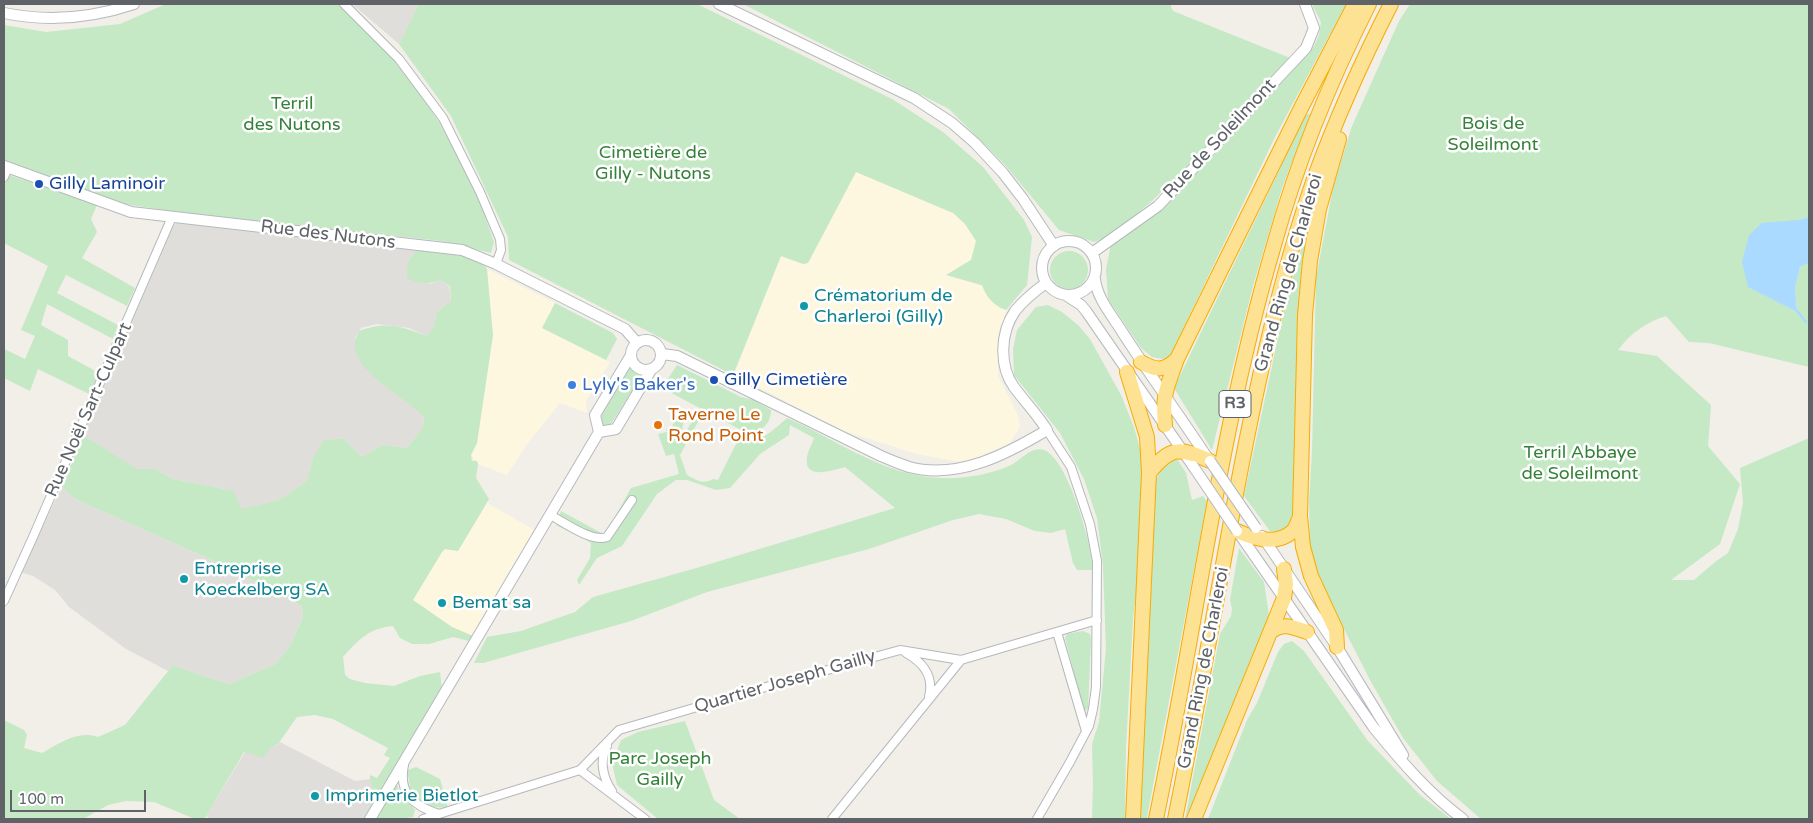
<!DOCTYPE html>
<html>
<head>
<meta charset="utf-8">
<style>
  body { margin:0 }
  #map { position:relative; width:1813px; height:823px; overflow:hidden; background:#f1efe8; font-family:"Varela Round",sans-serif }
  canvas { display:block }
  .frame { position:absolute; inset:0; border:5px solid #5f6368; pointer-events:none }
  .scale { position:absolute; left:10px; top:790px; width:136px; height:22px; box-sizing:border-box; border:2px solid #5f6368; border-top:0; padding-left:6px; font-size:15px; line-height:18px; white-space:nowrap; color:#5f6368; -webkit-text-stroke:4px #fff; paint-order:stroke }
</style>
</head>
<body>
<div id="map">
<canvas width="1813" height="823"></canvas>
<div class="frame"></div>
<div class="scale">100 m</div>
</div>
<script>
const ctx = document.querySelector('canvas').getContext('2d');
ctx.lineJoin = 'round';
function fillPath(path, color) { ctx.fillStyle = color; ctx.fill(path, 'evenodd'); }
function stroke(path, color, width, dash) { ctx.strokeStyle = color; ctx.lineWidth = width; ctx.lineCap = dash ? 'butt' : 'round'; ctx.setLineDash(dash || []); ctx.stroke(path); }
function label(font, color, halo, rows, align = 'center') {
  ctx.font = font + ' "Varela Round",sans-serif'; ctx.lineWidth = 5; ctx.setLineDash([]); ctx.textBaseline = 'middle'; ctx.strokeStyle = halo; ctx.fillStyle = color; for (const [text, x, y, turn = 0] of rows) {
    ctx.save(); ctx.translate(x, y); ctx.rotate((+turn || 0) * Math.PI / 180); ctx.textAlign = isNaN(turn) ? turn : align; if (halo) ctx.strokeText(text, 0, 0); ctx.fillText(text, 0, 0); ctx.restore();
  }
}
const commercial = new Path2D(`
  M856 172 953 213 965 224 976 241 971 260 946 275 982 286 999 308 1006 310 998 348V376L1018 415 1020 427 1009 444 965 463 917 454 844 431 734 375 781 256 803 264 808 263Z
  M487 269 555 303 543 328 610 362 586 401 587 413 560 403 527 444 507 475 478 464 471 455 477 443 492 342Z
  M488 502 489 504 534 530 473 636 452 627 413 600 442 552 445 549 458 551Z`);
const industrial = new Path2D(`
  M352 4H419L399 44Z
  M177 222 417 250 408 261 430 284 440 280 449 286 451 301 437 312 434 326 427 336 409 328 377 324 361 328 355 338 424 417 423 427 407 448 382 445 362 457 344 439 313 458 307 481 279 500 240 510 234 491 173 479 155 469 137 470 83 435 173 227Z
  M62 487 75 499 214 561 302 606 303 617 290 646 275 664 230 684 203 676 173 665 168 671 126 649 69 607 55 590 33 576 20 572Z
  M280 742 355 781 370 779 375 796 379 797 367 819H210L206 816 245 752 269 749 277 745Z`);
const green = new Path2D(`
  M166 4H340L397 61 439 122 457 155 481 205 494 242 491 253 441 241 176 212 125 204 4 160V25L46 32 120 24Z
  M419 4H697L892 99 943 132 983 167 1024 220 1032 237 1027 285 1006 310C994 306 986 297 982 285L946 275 971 260 976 241 965 224 953 213 856 172 808 263 803 264 781 256 733 375 509 260 508 237 451 116 399 44Z
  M743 4H1170L1173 11 1295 60 1266 82 1205 149 1152 201 1109 237 1094 242 1059 230 1006 166 949 109Z
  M1312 4H1346L1275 137 1168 360 1152 357 1141 348 1108 299 1106 269 1112 239 1156 215 1223 146 1285 76 1313 48 1319 35 1321 22Z
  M1410 4H1809V217L1798 220 1749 287 1797 312 1795 288 1800 267 1809 263V367L1709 343 1689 342 1666 316C1646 322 1631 333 1618 350L1657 356 1711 405 1708 446 1740 484 1720 544 1671 580H1694L1715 562 1728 553 1738 529 1743 503 1740 468 1809 438V819H1481L1437 781 1403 738 1370 680 1321 584 1310 546 1309 501 1312 453 1316 278 1333 188 1352 126 1399 21Z
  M1311 113 1282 188 1253 286 1212 450 1174 388 1280 169 1302 117Z
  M9 175 97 205 91 219 97 232 82 258 135 288 127 306 66 275 57 293 118 325 113 339 47 304 41 325 68 340V356L99 373 89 394 38 369 30 391 4 378V349L25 359 35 336 21 330 48 266 4 243V185Z
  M1309 222C1294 320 1296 421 1294 520L1289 529 1280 533 1270 531 1244 496 1285 305Z
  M417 250 462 255 479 259 487 269 493 335 477 443 471 455 472 461H477L478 464 476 478 489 499 458 551 445 549 442 552 413 600 452 627 473 636 469 641 453 637 429 644H412L400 638 393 626C369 628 358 640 343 657L345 675 350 679 365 683 394 686 420 676 440 672 442 690 379 797 375 796 370 779V775L377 778 390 758 384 755 388 748 333 719 315 715 297 717 278 744 269 749 263 758 244 752 205 818 195 819 154 802 126 801 108 805 83 819H4V720L24 730 27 735 24 748 42 753C60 743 78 730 98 737L125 725 173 665 203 676 230 684 275 664 290 646 303 617 302 606 214 561 75 499 62 487 83 435 137 469H155L173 479 234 491 241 509 279 500 307 481 313 458 324 440 344 439 362 457 382 445 407 448 423 427 424 417C404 396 367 380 356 353 353 346 356 337 359 331 387 321 400 326 427 336L434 326 437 312 451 301 450 286 440 280C427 285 419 284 407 278L408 261Z
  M1050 270a19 19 0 1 1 38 0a19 19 0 1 1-38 0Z
  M555 303 613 333 617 339 606 360 542 328Z
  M1048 305 1062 312 1079 326 1090 339 1121 395 1134 427 1142 456 1138 578 1133 619 1126 748 1125 819H1092L1093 784 1092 744 1099 722 1106 648 1103 566 1097 518 1084 479 1060 433 1014 375 1013 349 1017 330 1036 307Z
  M677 365 741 397 754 400 771 410C771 426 759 433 745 432L662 388Z
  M630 368 642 375 611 424 606 427 602 425 601 419 603 412Z
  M677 415 684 418 682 431 675 432 678 444 695 417 700 418 680 455 687 475C696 480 704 485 713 479L718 480 739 438C761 444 771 432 787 418 838 440 883 476 941 478 963 479 990 475 1011 465 1021 460 1031 446 1044 450 1068 459 1092 545 1093 570H1077L1073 563 1065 529 1051 533 1035 531 1006 519 979 514 953 520 869 549 707 592 631 621 483 663H474L487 637 521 631 575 612 593 597 700 567 895 508 845 467C833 470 803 481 807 457 808 451 812 444 814 438L790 425 789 435 760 454 730 488 716 490 687 480H676L657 494 622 546 597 558 579 585 577 580 590 558 591 543 556 525 561 511 605 535 631 488 679 474 674 454 666 456 658 434 667 432 666 429 672 427Z
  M1177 459 1186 473 1192 500 1203 496 1207 501 1148 812 1147 819H1138L1155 485C1158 472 1163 462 1177 459Z
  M1239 548 1264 582 1269 615 1201 786 1190 819H1185L1220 634 1231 616 1232 609 1230 600Z
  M1083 631 1090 634 1091 639 1088 709 1084 711 1065 638 1067 634Z
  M1292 641 1304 651 1368 741 1420 795 1451 819H1208L1247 720 1257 703 1278 652 1284 644Z
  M685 721 714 800 740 819H658L617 785 612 764 621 740 638 732Z
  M416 767 440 779 448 808C434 807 418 807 411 792 410 788 409 781 408 776L403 772Z
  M396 783 402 796 415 810 413 817 399 819H377Z`);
const water = new Path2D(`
  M1809 217V263L1800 267 1795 288 1797 312 1748 287 1742 262 1749 235 1762 223 1798 220Z`);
const stream = new Path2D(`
  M1796 310 1806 322`);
const street = new Path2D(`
  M344 4 399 59 443 118 480 192 500 239 501 250 496 264
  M4 177 8 168
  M550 515C564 522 592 543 607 537L632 500
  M4 601 33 537 172 217
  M1057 632 1086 731
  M906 653C924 663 934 676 929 697
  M607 746C599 761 603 778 612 791
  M404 765C398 794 414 806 439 814
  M580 770 645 819
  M423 819 580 770 619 730 755 690 900 650 961 660 1097 620
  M832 819 961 660
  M1037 819 1070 762 1089 726 1093 709 1096 687 1097 561 1090 524 1071 467 1047 430`);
const secondary = new Path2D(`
  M719 4 914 98 952 123 975 143 1003 173 1023 199 1054 246
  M4 13C47 22 92 18 134 4
  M4 166 131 212 462 250 496 264 625 329 637 343
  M1042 268a27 27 0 1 1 54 0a27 27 0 1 1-54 0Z
  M1092 253 1158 206 1306 48 1314 28 1305 4
  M1095 279C1097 298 1111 314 1121 330 1149 374 1180 416 1209 460
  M1067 296 1081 305 1086 311 1193 466
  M631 355a15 15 0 1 1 30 0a15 15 0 1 1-30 0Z
  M662 354 677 356 881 456C890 460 900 464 909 467 958 480 1007 454 1047 430 1037 414 1025 402 1014 387 999 366 1000 333 1015 311 1024 300 1035 291 1046 283
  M599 432 616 429 651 370
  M1238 532 1374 728C1400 760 1429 794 1463 819
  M1262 536 1337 647 1403 755
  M370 819 599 432 595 415 631 355`);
const highway = new Path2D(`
  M1141 362C1156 371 1165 371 1177 359
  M1127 372 1147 437 1149 473 1133 819
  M1165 425C1162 395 1167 387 1177 359L1302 106 1355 4
  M1149 473C1171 446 1179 447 1210 461
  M1237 531C1254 539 1277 546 1293 531 1296 528 1298 521 1300 517
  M1270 632C1284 622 1292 627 1307 632
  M1337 647 1336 630 1311 576 1303 547 1300 516 1305 315 1310 261 1319 209 1339 139
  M1156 819C1196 628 1219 432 1274 245 1297 162 1330 81 1369 4
  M1175 819C1196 716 1214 613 1233 510 1254 398 1277 286 1314 179 1336 119 1362 61 1391 4
  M1194 819 1284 598 1286 584 1284 569`);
const secondaryBridge = new Path2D(`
  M1210 461 1256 528
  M1193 466 1237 531`);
const markers = [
  [39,184,5,"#1a4fb4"],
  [804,306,5,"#0f9aa8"],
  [714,380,5,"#1a4fb4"],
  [572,385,5,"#3f7fe0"],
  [658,425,5,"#e8710a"],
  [184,579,5,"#0f9aa8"],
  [442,603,5,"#0f9aa8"],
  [315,796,5,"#0f9aa8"]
];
const shields = [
  [1235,404,32]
];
const shieldNames = [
  ["R3",1235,404]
];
const parkNames = [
  ["Terril",292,104],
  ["des Nutons",292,125],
  ["Bois de",1493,124],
  ["Soleilmont",1493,145],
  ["Cimetière de",653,153],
  ["Gilly - Nutons",653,174],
  ["Terril Abbaye",1580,453],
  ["de Soleilmont",1580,474],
  ["Parc Joseph",660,759],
  ["Gailly",660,780]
];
const streetNames = [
  ["Rue de Soleilmont",1220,139,-47],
  ["Rue des Nutons",328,235,7],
  ["Grand Ring de Charleroi",1289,273,-74],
  ["Rue Noël Sart-Culpart",89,410,-66],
  ["Grand Ring de Charleroi",1204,668,-79],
  ["Quartier Joseph Gailly",785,682,-16]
];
const transitNames = [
  ["Gilly Laminoir",49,184],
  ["Gilly Cimetière",724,380]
];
const cultureNames = [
  ["Crématorium de",814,296],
  ["Charleroi (Gilly)",814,317],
  ["Entreprise",194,569],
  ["Koeckelberg SA",194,590],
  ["Bemat sa",452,603],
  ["Imprimerie Bietlot",325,796]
];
const shopNames = [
  ["Lyly's Baker's",582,385]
];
const foodNames = [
  ["Taverne Le",668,415],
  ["Rond Point",668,436]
];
fillPath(commercial, '#fef7e0');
fillPath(industrial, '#e0deda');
fillPath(green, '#c5e8c5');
fillPath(water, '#aadaff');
stroke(stream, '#aadaff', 2.5);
stroke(street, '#b5b8bc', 10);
stroke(secondary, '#b6babf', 12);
stroke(highway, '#f9ab00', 16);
stroke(street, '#fff', 8);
stroke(secondary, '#fff', 10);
stroke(highway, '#fde293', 14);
stroke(secondaryBridge, '#b6babf', 12, []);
stroke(secondaryBridge, '#fff', 10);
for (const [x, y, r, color] of markers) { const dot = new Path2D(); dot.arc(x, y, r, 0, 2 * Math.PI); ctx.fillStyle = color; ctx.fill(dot); stroke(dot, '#fff', 2); }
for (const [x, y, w] of shields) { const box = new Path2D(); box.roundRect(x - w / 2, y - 13.5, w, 27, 4); ctx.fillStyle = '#fff'; ctx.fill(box); stroke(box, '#5f6368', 1); }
label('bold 16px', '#5f6368', null, shieldNames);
label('18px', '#348238', '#fff', parkNames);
label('18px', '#5f6368', '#fff', streetNames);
label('18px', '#164399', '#fff', transitNames, 'left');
label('18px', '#0d838f', '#fff', cultureNames, 'left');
label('18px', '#366cbe', '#fff', shopNames, 'left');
label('18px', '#c56008', '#fff', foodNames, 'left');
</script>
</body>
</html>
